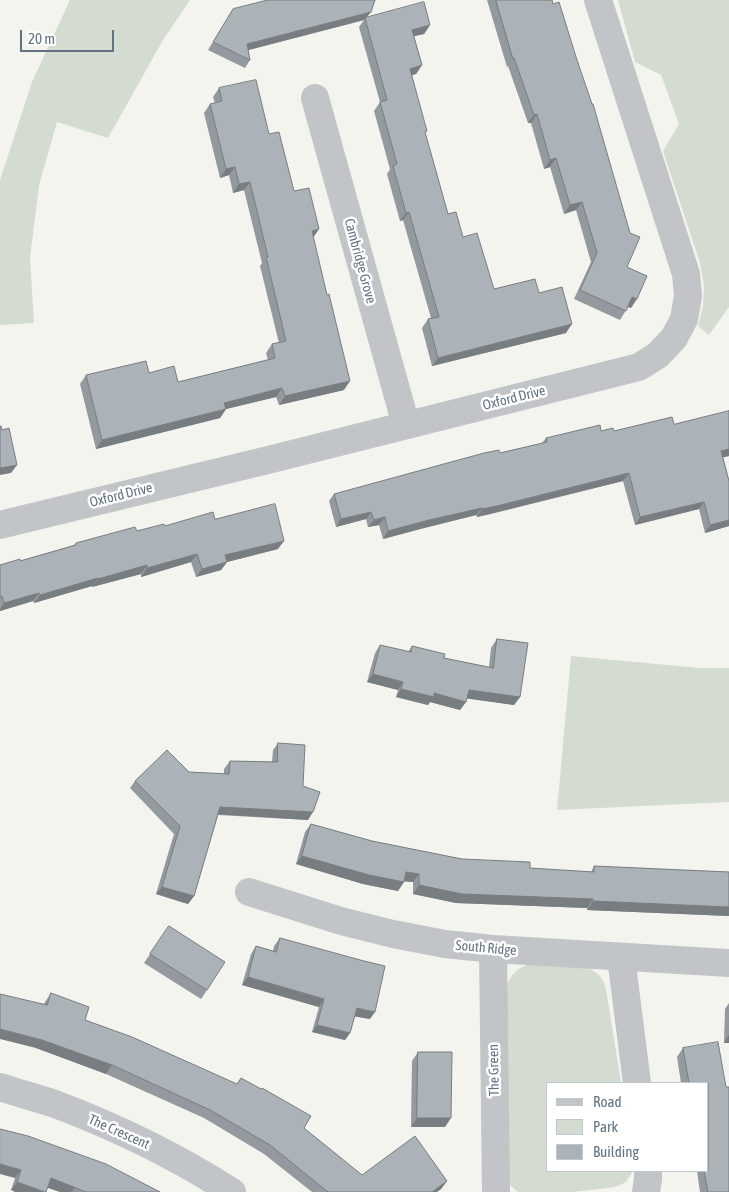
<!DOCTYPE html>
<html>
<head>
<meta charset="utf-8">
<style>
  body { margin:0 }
  #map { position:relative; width:729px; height:1192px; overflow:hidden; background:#f4f4ef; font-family:"Asap Condensed",sans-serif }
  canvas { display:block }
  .legend { position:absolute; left:546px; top:1082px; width:162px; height:90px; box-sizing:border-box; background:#fff; border:1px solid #c0c7cd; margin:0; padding:6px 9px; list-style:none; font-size:15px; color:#617282 }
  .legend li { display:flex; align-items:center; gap:10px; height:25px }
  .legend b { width:25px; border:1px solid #c0c7cd }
  .scale { position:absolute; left:20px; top:30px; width:94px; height:22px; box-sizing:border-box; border:2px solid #617282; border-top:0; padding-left:6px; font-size:15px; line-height:18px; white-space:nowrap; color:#617282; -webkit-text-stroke:4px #fff; paint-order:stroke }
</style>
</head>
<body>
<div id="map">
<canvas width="729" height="1192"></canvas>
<ul class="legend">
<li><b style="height:6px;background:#c1c5c8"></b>Road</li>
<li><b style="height:14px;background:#d4dbd0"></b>Park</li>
<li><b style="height:14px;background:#abb2b8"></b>Building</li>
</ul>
<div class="scale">20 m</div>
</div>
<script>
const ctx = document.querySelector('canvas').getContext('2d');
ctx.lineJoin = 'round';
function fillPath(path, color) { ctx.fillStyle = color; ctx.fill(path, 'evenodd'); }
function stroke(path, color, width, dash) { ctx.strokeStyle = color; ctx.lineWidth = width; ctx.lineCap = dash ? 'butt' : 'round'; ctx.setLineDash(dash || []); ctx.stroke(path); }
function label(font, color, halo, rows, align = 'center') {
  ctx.font = font + ' "Asap Condensed",sans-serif'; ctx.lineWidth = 5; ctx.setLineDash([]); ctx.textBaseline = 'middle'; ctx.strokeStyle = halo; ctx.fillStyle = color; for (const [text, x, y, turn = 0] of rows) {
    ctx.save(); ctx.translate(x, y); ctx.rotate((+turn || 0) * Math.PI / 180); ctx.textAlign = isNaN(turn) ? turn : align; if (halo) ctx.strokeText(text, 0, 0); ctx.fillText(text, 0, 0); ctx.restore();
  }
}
const green = new Path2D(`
  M70 0H190L163 40 108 138 57 122 39 185 30 258 34 323 0 325V180L32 82Z
  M618 0H729V307L709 335 698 326 703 306 704 285 700 263 663 151 679 124 661 75 635 62Z
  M571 656 700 668H729V802L557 810Z
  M529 964 585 967C597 971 603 977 606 989L621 1083H548V1171H633L626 1182 618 1186 609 1188 572 1192H518L509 1184 506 988C511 974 516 969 529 964Z`);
const street = new Path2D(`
  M315 98 406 425
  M0 525 268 460 639 367 658 355 674 338 684 319 688 296 686 274 598 0
  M249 892 341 921 393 934 445 944 493 949 729 963
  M493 949 496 1192
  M621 957 637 1083
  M0 1087C18 1093 37 1098 55 1104 116 1127 176 1156 232 1192
  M646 1192 648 1179V1171`);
const wall = new Path2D(`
  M487 0H552L627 267 631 308 628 307 620 320 574 299 591 262 576 210 564 214 550 167 544 169 531 123H528L508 66 507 67Z
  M233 9 371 12 366 18 430 25 424 34 414 36 422 65 416 74 412 75 425 134 448 214 463 237 494 289 539 293 566 333 432 366 422 328 428 319 431 318 403 220 400 221 387 174 390 169 374 111 380 102 359 27 364 20 248 50 250 60 245 68 208 50Z
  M219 88 269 134 294 191 313 237 344 390 279 405 276 397 226 409 220 418 96 449 80 384 86 375 149 373 178 382 268 360 266 353 272 344 279 343 260 266 262 263 244 190 233 193 229 175 220 178 204 113 210 104 215 103 213 97Z
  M674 424 729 456 723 457 729 481V526L705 533 699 509 635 525 623 481 491 514 477 517 476 515 424 528 383 539 379 525 368 527 366 519 336 527 329 501 334 494 500 453 542 443 546 438 601 431H614Z
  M215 519 278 549 227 562 221 570 196 577 191 562 141 577V574L92 587V586L34 603 33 601 0 611V565L20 561 74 545 76 543 165 526Z
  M497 639 520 697 514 705 467 698 466 702 460 710 430 702 428 705 396 697 398 690 367 682 375 653 380 645 408 652 412 646 444 658 489 667 491 648Z
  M278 743 303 786 308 820 218 815 194 896 188 904 156 894 174 834 130 788 135 781 189 772 224 774V769L230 761 272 762 273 750Z
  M311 824 372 841 462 859 530 868 591 872 594 866 729 872V916L587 910V908L456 903 413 894V882L404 881 398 891 363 884 296 864 305 832Z
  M169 926 207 990 201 999 144 963Z
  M280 938 370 1019 355 1016 350 1033 345 1040 312 1032 319 1007 242 985 251 954 256 946 273 951 274 946Z
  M51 993 85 1020 237 1084 241 1078 362 1175 447 1181 441 1189 437 1192H312L264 1154 204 1118 106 1074 36 1048 44 1004 45 1002Z
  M729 1003V1043H724L725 1009Z
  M683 1048 726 1087 729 1192H700L697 1171H708V1083H681L677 1057Z
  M418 1052 445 1127H411L412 1061Z
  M0 1129 160 1192H60L47 1187 11 1190 15 1178Z`);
const shadedWall = new Path2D(`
  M371 12 365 19V18L364 20 241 52 247 44Z
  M430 25 424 34 406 38 412 30Z
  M422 65 416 74 404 77 410 69Z
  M537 114 531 123H528L534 115Z
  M556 158 550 167 544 169 550 160Z
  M235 167 229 175 220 178 226 169Z
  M250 182 244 190 233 193 239 184Z
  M582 202 576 210 564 214 570 205Z
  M409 212 403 220 400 221 406 213Z
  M319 229 313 238 312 231Z
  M632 297 637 299 631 308 626 306Z
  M572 324 566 333 432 366 438 358Z
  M350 381 344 390 279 405 285 396Z
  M282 388 276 397 226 409 220 418 96 449 102 440 224 403Z
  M729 449V456L716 459 721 451Z
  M17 465 11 473 0 475V468Z
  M629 473 623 481 477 517 482 509Z
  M704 502 699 509 635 525 640 517Z
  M482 508 476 515 424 528 383 539 388 531 429 520Z
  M371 512 366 519 336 527 341 519Z
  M385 517 379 525 368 527 374 520Z
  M729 520V526L705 533 710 525Z
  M284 541 278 549 227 562 221 570 196 577 202 569 225 555Z
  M197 554 191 562 141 577 147 568Z
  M147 565 141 574 92 587 98 579Z
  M98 578 92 586 34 603 40 595Z
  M39 593 33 601 0 611V609L4 603Z
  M373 674 403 682 398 690 367 682Z
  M401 689 434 693 466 702 460 710 430 702 428 705 396 697Z
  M469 690 520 697 514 705 463 698Z
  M220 807 313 812 308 820 215 814Z
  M302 856 404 882 398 891 363 884 296 864Z
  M406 872 419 874 413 882 400 881Z
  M419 885 593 899 587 908 456 903 413 894Z
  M162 887 194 896 188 904 156 894Z
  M593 901 729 907V916L587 910Z
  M248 977 324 999 319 1007 242 985Z
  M357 1008 375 1012 370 1019 352 1016Z
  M317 1025 350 1033 345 1040 312 1032Z
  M0 1029 42 1040 112 1065 106 1074 36 1048 0 1039Z
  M729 1035V1043H724Z
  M417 1118H451L445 1127H411Z
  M0 1164 21 1170 15 1178 0 1174Z
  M51 1178 75 1187 72 1192H60L45 1187Z
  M447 1181 441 1189 437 1192H432Z
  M17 1182 45 1192H15L11 1190Z`);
const building = new Path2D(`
  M268 0H375L371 12 247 44 250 60 213 42 233 9Z
  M496 0H552L553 4 559 2 577 60 592 104H593L630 233 640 237 627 267 647 276 637 299 632 297 626 311 580 290 597 253 582 202 570 205 556 158 550 160 537 114 534 115 514 58H513Z
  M424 2 430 25 412 30 422 65 410 69 427 131 425 132 448 214 456 212 463 237 477 233 494 289 535 279 539 293 562 287 572 324 438 358 428 319 439 317 409 212 406 213 393 166 397 164 380 102 387 100 365 18Z
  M256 80 269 134 279 132 294 191 309 188 319 229 312 231 327 295 329 294 350 381 285 396 282 388 224 403 226 409 102 440 86 375 146 361 149 373 174 366 178 382 275 358 272 344 286 341 266 257H268L250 182 239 184 235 167 226 169 210 104 222 101 219 88Z
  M729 411V449L721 451 729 481V520L710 525 704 502 640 517 629 473 497 506 482 509V508L429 520 388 531 385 517 374 520 371 512 341 519 334 494 484 453 499 450 500 453 547 442 546 438 600 425 601 431 613 428 614 431 672 417 674 424Z
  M1 426 2 430 9 428 17 465 0 468V427Z
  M275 504 284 541 225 555 227 562 202 569 197 554 147 568V565L98 579V578L40 595 39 593 4 603 2 596 0 597V565L20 559V561L76 545V543L135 527 137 531 164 524 165 526 213 512 215 519Z
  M497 639 528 643 520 697 469 690 466 702 434 693V697L401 689 403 682 373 674 380 645 411 652 412 646 445 654 444 658 493 668Z
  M278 743 305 745 303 786 320 792 313 812 220 807 194 896 162 887 180 826 135 781 167 750 189 772 229 774 230 761 277 762Z
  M311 824 372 841 462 859 530 862V868L594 872V866L729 872V907L593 901V899L462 894 419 885V874L406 872 404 882 369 875 302 856Z
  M169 926 225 962 207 990 150 954Z
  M280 938 364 961 385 966 375 1012 357 1008 350 1033 317 1025 324 999 248 977 256 946 276 952Z
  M51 993 89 1007 85 1020 132 1037 237 1084 241 1078 261 1089 262 1088 311 1116 304 1128 362 1175 415 1136 447 1181 432 1192H328L270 1145 210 1110 112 1065 42 1040 0 1029V994L47 1005Z
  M718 1042 726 1087H729V1192H708L704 1171H708V1083H689L683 1048Z
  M418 1052H452L451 1118H417Z
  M0 1129 28 1136 106 1164 160 1192H86L51 1178 46 1192H45L17 1182 21 1170 0 1164Z`);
const streetNames = [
  ["Cambridge Grove",360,261,75],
  ["Oxford Drive",514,398,-14],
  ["Oxford Drive",121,495,-14],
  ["South Ridge",486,948,5],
  ["The Green",494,1070,-91],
  ["The Crescent",119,1132,24]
];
fillPath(green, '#d4dbd0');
stroke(street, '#c1c5c8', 28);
fillPath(wall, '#93999e');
fillPath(shadedWall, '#787d81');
fillPath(building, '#abb2b8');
stroke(building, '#787d81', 1);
label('14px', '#617282', '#fff', streetNames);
</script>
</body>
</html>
